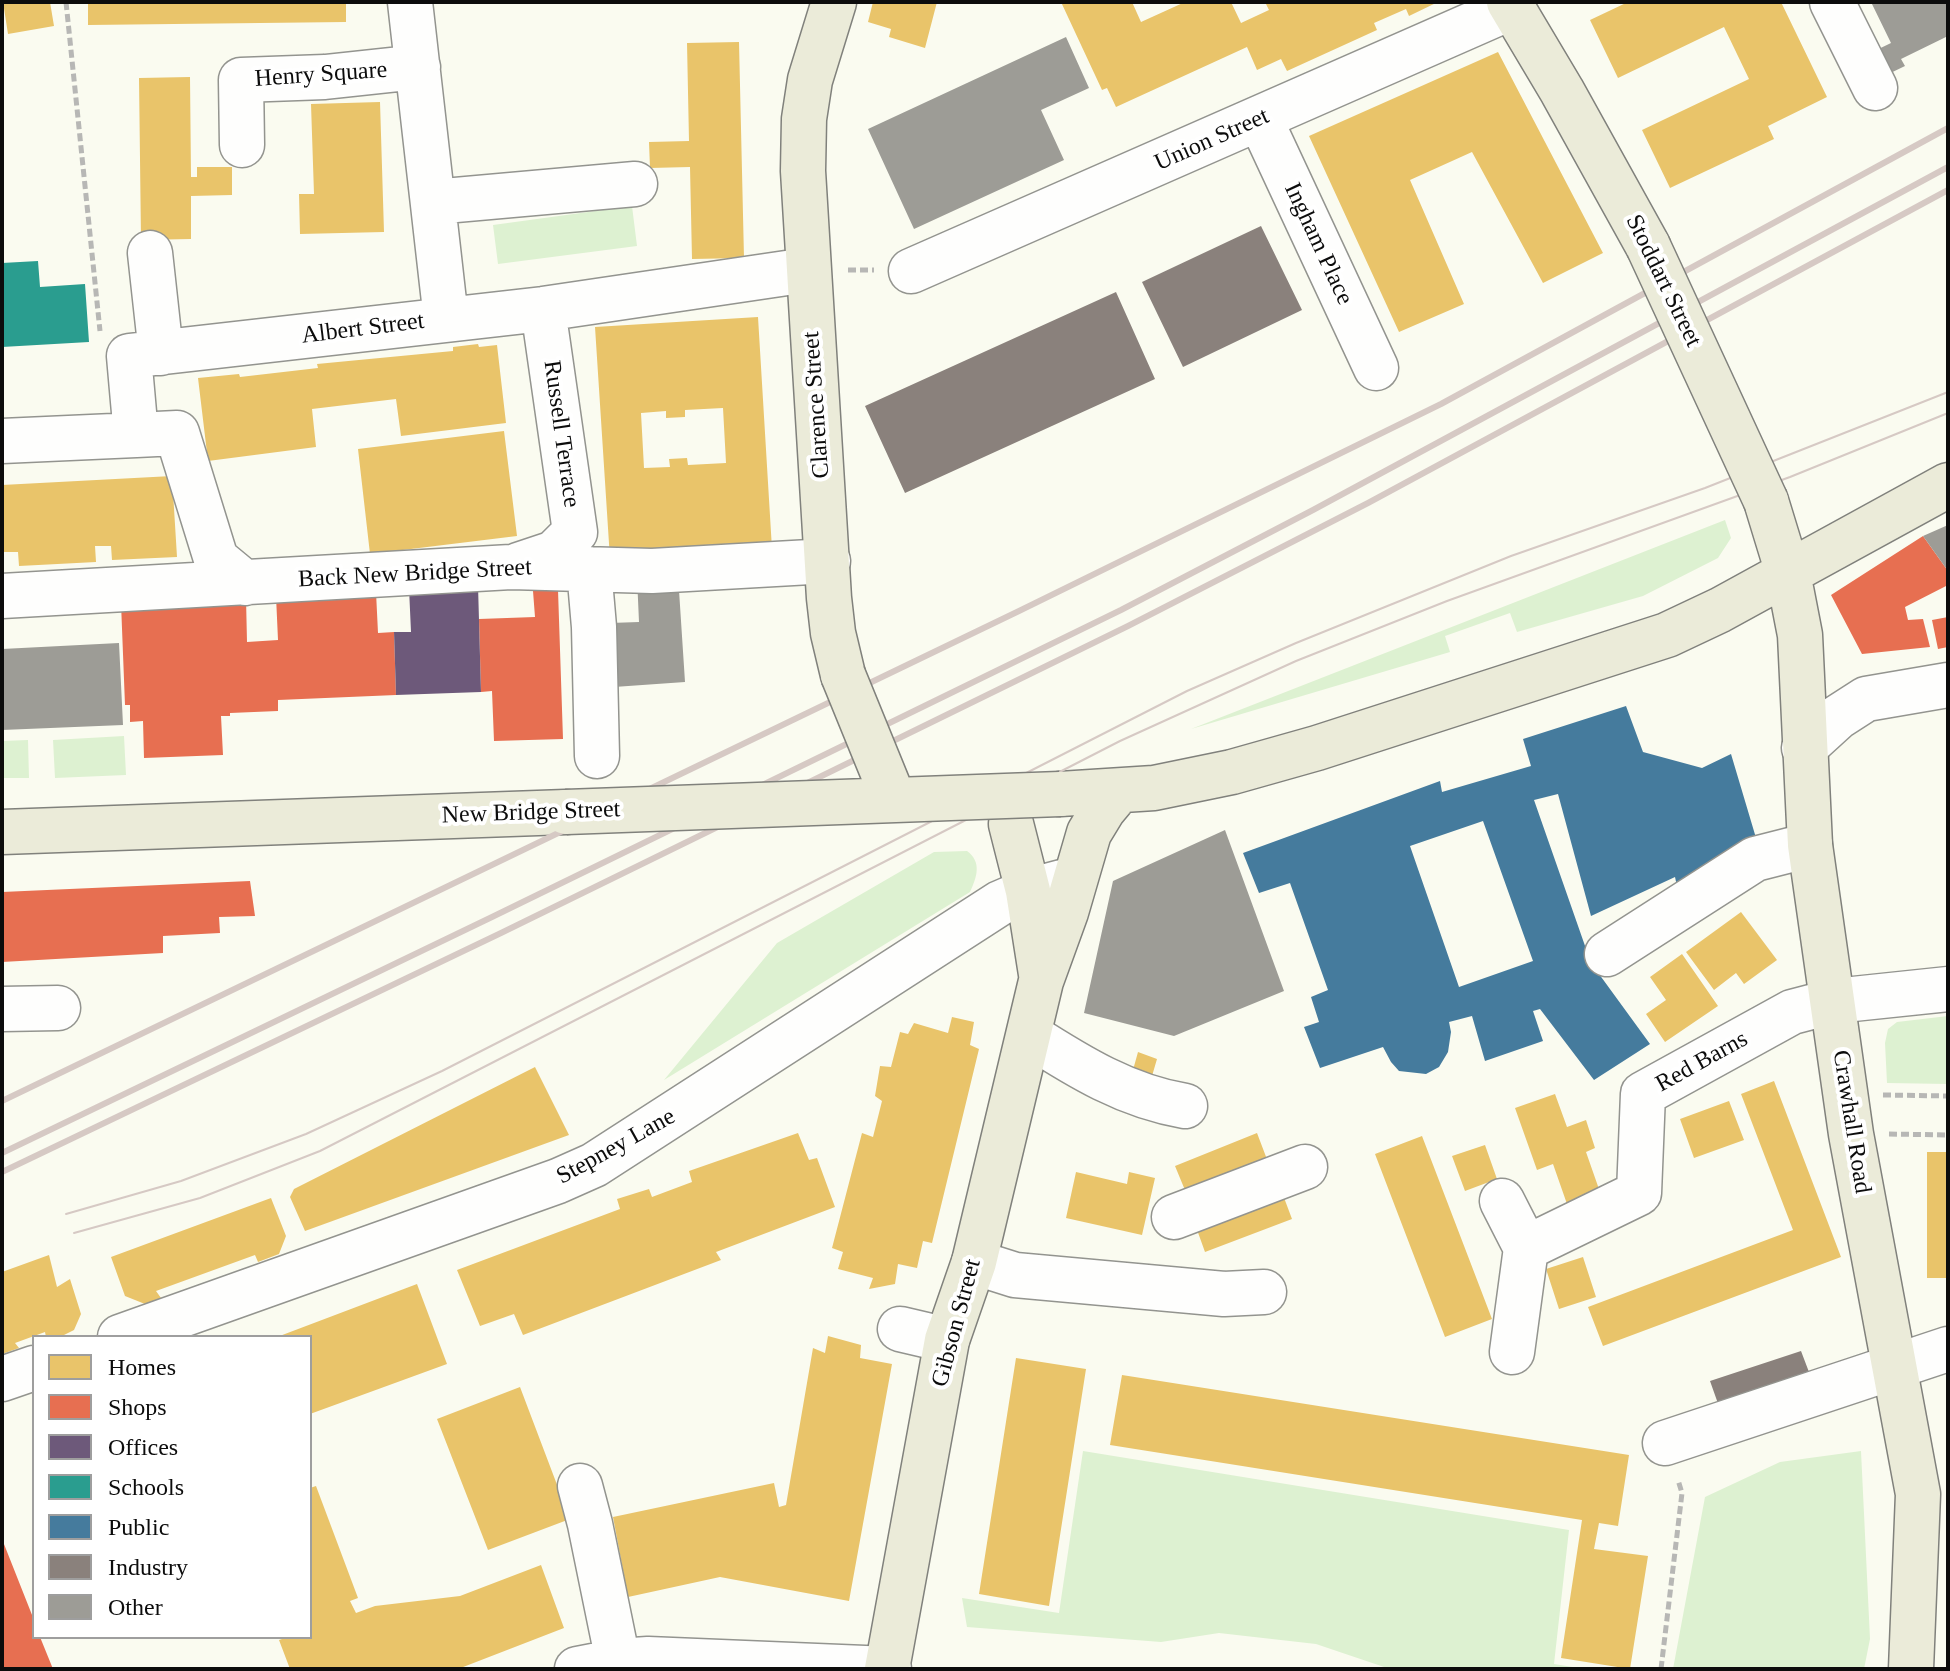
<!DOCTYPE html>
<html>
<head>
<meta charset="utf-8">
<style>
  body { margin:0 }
  #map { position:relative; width:1950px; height:1671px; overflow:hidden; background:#fafbf0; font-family:"Times New Roman",serif }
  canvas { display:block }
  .frame { position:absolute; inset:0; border:4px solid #0c0c0c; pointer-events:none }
  .legend { position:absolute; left:32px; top:1335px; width:280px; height:304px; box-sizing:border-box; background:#fff; border:2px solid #9e9e9e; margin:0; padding:10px 14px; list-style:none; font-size:24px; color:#0c0c0c }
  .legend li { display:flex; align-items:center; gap:16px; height:40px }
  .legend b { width:40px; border:2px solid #9e9e9e }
</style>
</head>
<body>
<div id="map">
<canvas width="1950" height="1671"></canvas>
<div class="frame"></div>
<ul class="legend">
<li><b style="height:22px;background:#e9c46a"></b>Homes</li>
<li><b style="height:22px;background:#e76f51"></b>Shops</li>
<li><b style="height:22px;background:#6d597a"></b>Offices</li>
<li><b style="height:22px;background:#2a9d8f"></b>Schools</li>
<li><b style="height:22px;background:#457b9d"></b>Public</li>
<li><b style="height:22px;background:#8a817c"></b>Industry</li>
<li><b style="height:22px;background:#9d9c96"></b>Other</li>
</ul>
</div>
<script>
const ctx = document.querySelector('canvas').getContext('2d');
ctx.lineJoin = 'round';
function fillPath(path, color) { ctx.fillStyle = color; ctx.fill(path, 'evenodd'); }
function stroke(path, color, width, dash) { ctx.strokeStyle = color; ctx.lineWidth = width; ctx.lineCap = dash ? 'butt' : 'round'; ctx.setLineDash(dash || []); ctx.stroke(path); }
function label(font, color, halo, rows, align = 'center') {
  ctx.font = font + ' "Times New Roman",serif'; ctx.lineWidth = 8; ctx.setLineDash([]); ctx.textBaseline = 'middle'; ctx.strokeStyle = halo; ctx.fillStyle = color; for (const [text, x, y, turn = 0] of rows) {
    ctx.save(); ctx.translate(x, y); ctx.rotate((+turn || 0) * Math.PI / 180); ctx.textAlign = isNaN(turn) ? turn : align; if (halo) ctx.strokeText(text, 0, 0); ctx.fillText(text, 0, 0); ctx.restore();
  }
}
const green = new Path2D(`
  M632 206 637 246 498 264 493 225Z
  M1725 520 1731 538 1718 558 1643 596 1517 632 1510 613 1445 636 1450 652 1191 729Z
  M124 736 126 775 55 778 53 740Z
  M28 740 29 778H2V741Z
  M967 851C982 862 977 877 970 892L664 1080 777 943 934 852Z
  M1948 1016V1084L1887 1083 1885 1043 1888 1029 1897 1022Z
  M1083 1451 1569 1530 1554 1664 1585 1669H1390L1316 1644 1219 1633 1161 1642 967 1627 962 1598 1059 1613Z
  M1861 1451 1870 1639 1864 1669H1673L1705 1497 1780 1462Z`);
const homes = new Path2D(`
  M3 2H50L54 26 8 34Z
  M88 2H346V22L88 25Z
  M873 2H937L925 48 889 37 891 29 868 22Z
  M1061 2H1132L1141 22 1185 2H1231L1241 23 1269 10 1266 4 1271 2H1438L1409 16 1406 9 1374 23 1377 30 1287 71 1281 59 1257 70 1247 47 1116 107 1107 88 1102 90Z
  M1628 2H1781L1827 97 1768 126 1774 139 1670 188 1642 130 1749 79 1724 27 1618 78 1590 20Z
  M739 42 744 258 692 259 690 167 650 168 649 142 689 141 687 43Z
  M1498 52 1603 253 1543 283 1472 152 1410 180 1464 304 1399 332 1309 136Z
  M190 77 191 177H197V167H232V195L191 196V239L141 240 139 78Z
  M380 102 384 232 300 234 299 194H314L311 104Z
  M758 317 772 549 610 559 595 327ZM723 408 726 463 688 465 687 458 669 459 670 467 644 468 641 413 666 411V418L685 417V410Z
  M478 344 479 347 497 345 506 423 401 436 396 399 312 409 316 447 208 461 198 378 239 374 240 377 318 368 317 364 453 351V347Z
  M504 431 517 536 370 554 358 449Z
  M172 476 177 557 112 560 111 546H95L96 562 19 566 18 552H2V485Z
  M1741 912 1777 960 1744 984 1736 973 1714 990 1686 952Z
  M1682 954 1718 1006 1665 1042 1646 1014 1666 1000 1650 977Z
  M952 1017 974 1022 970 1045 979 1049 932 1243 923 1241 917 1268 898 1264 895 1284 869 1289 873 1278 838 1269 843 1252 832 1248 862 1133 873 1137 882 1101 875 1096 880 1066 891 1067 900 1032 908 1034 914 1023 948 1033Z
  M1138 1052 1157 1059 1152 1076 1133 1070Z
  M535 1067 569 1135 305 1231 290 1197 294 1189Z
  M1774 1081 1841 1257 1603 1346 1588 1307 1793 1230 1741 1094Z
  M1555 1094 1567 1127 1586 1120 1595 1148 1586 1152 1600 1192 1567 1204 1553 1164 1537 1170 1515 1108Z
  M1729 1101 1744 1140 1694 1158 1680 1119Z
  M798 1133 809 1160 817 1158 835 1207 716 1252 721 1260 523 1335 514 1314 480 1326 457 1270 620 1209 617 1199 649 1189 652 1197 692 1182 689 1171Z
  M1257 1133 1268 1162 1187 1195 1175 1166Z
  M1422 1136 1492 1319 1445 1337 1375 1154Z
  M1485 1145 1497 1179 1465 1191 1452 1156Z
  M1927 1152H1948V1278H1927Z
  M1076 1172 1127 1184 1129 1172 1155 1178 1142 1235 1066 1218Z
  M1283 1195 1292 1219 1205 1252 1196 1227Z
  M271 1198 286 1236 279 1254 258 1262 255 1255 156 1291 161 1298 145 1304 125 1296 111 1257Z
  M49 1255 57 1287 70 1279 81 1314 74 1330 60 1337H46L45 1332 15 1343 19 1348 2 1354V1272Z
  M1583 1257 1596 1297 1559 1309 1546 1269Z
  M417 1284 447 1364 310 1414V1337H277Z
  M828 1336 861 1345 860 1358 892 1364 849 1601 720 1577 628 1597 613 1517 774 1483 779 1507 786 1505 813 1348 825 1353Z
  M1016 1358 1086 1369 1049 1606 979 1594Z
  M1122 1375 1629 1455 1618 1526 1599 1523 1594 1549 1648 1556 1630 1669 1561 1658 1582 1520 1110 1445Z
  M520 1387 570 1519 488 1550 437 1419Z
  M316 1486 358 1598 350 1601 356 1613 375 1606 460 1596 541 1565 564 1628 458 1669H290L279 1640 288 1637H310V1488Z`);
const shops = new Path2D(`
  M1923 536 1948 571V585L1905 607 1908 620 1923 619 1930 647 1862 654 1831 595Z
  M558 590 563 739 494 741 492 691 481 692 479 619 535 617 533 591Z
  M376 592 378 633 394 632 396 695 278 700V711L230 713V716H221L223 755 144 758 143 721 130 722V705H125L121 603 246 598 247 642 278 640 276 596Z
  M1948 617V647L1938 649 1932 620Z
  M250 881 255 916 219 917 220 933 163 936V953L2 962V892Z
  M2 1539 34 1620V1637H40L53 1669H2Z`);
const offices = new Path2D(`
  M478 585 481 692 396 695 394 632H411L409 588Z`);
const schools = new Path2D(`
  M38 261 40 287 85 284 89 342 2 347V263Z`);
const public = new Path2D(`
  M1626 706 1643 752 1702 768 1731 754 1759 848 1680 900 1675 877 1591 916 1558 794 1534 800 1591 963 1650 1044 1594 1080 1540 1009 1533 1011 1543 1041 1485 1061 1472 1016 1449 1022 1451 1032 1448 1052 1439 1067 1426 1074 1399 1071 1391 1062 1383 1047 1320 1068 1304 1027 1319 1022 1311 997 1328 990 1290 883 1259 893 1243 853 1440 781 1442 792 1531 766 1523 739ZM1483 821 1533 961 1459 987 1410 846Z`);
const industry = new Path2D(`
  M1261 226 1302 310 1183 367 1142 282Z
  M1116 292 1155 379 905 493 865 406Z
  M1801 1351 1812 1380 1721 1412 1710 1381Z`);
const building = new Path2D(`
  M1871 2H1948V36L1901 59 1905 66 1878 79 1866 55 1891 43Z
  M1066 37 1089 88 1041 110 1064 160 914 229 868 129Z
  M1948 525V571L1923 536Z
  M678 575 685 682 614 687 610 623 639 622 637 577Z
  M119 643 123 725 2 730V649Z
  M1225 830 1284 991 1174 1036 1084 1013 1113 881Z`);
const path = new Path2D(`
  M66 2 100 331
  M848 270H874
  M1883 1095 1948 1096
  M1889 1134 1948 1135
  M1661 1669 1682 1493 1678 1480`);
const minor = new Path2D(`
  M410 2 446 319
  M1832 2 1875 88
  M1260 119 1376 368
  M242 145 241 80 325 77 418 67
  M433 202 635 184
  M150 253 161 353
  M911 271 1512 7
  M136 435 177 433 216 559 245 583
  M2 441 136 435 129 356 543 309 807 270
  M518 565 554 553 575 532 543 309
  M589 569 594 627 597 756
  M2 596 511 567 652 571 828 561
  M1804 748 1838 717 1866 699 1948 685
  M1607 954 1755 859 1810 845
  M2 1009 58 1008
  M1029 1035C1079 1067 1126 1096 1185 1106
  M1502 1201 1526 1248
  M1174 1217 1305 1167
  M974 1262 1015 1275 1224 1294 1264 1292
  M900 1329 947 1340
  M120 1337 558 1181 594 1165 1000 903 1028 891 1062 882
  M1512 1352 1526 1248 1639 1193 1643 1094 1792 1012 1834 1001 1948 989
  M2 1379 34 1368
  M1665 1443 1948 1349
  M580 1486 590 1524 618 1661
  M577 1669 618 1661 648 1659 889 1669`);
const major = new Path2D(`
  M834 2 810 80 804 119 803 171 829 598 833 633 843 675
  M1509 2 1562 91 1648 246
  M1766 501 1788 573 1800 635 1810 845 1851 1134 1918 1494 1911 1669
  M1060 794 1154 788 1232 772 1317 748 1667 635 1720 610 1948 485
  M1011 824 1028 891 1041 974
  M2 832 566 812
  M887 1669 947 1340 974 1262 1041 981 1066 912 1089 833 1103 810 1118 792`);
const tram = new Path2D(`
  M66 1214 181 1181 306 1134 442 1071 1187 691 1296 643 1511 556 1705 488 1948 392
  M74 1233 200 1198 320 1151 1120 741 1296 661 1447 601 1790 477 1948 413`);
const rail = new Path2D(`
  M2 1101 1019 611 1441 404 1948 128
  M2 1153 492 917 1121 610 1313 510 1948 167
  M2 1172 501 933 1128 626 1368 503 1948 190`);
const majorBridge = new Path2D(`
  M1648 246 1766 501
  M843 675 894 800
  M566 812 1060 794`);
const streetNames = [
  ["Henry Square",321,75,-4],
  ["Union Street",1212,140,-24],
  ["Ingham Place",1318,244,65],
  ["Stoddart Street",1663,281,64],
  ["Albert Street",363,329,-7],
  ["Clarence Street",817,405,-94],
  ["Russell Terrace",561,434,82],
  ["Back New Bridge Street",415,574,-3],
  ["New Bridge Street",531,813,-2],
  ["Red Barns",1702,1062,-29],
  ["Crawhall Road",1851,1122,81],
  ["Stepney Lane",616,1147,-29],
  ["Gibson Street",957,1323,-75]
];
fillPath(green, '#ddf1d1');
fillPath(homes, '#e9c46a');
fillPath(shops, '#e76f51');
fillPath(offices, '#6d597a');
fillPath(schools, '#2a9d8f');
fillPath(public, '#457b9d');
fillPath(industry, '#8a817c');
fillPath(building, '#9d9c96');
stroke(minor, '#93948f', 47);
stroke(major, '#80817c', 47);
stroke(path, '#b7b7b5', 5, [8, 4]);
stroke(minor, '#fefefd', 44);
stroke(major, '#ebebd9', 44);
stroke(tram, '#d6c9c4', 2);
stroke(rail, '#d6c9c4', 6);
stroke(majorBridge, '#80817c', 47, []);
stroke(majorBridge, '#ebebd9', 44);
label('24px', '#0c0c0c', '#fff', streetNames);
</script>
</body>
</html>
